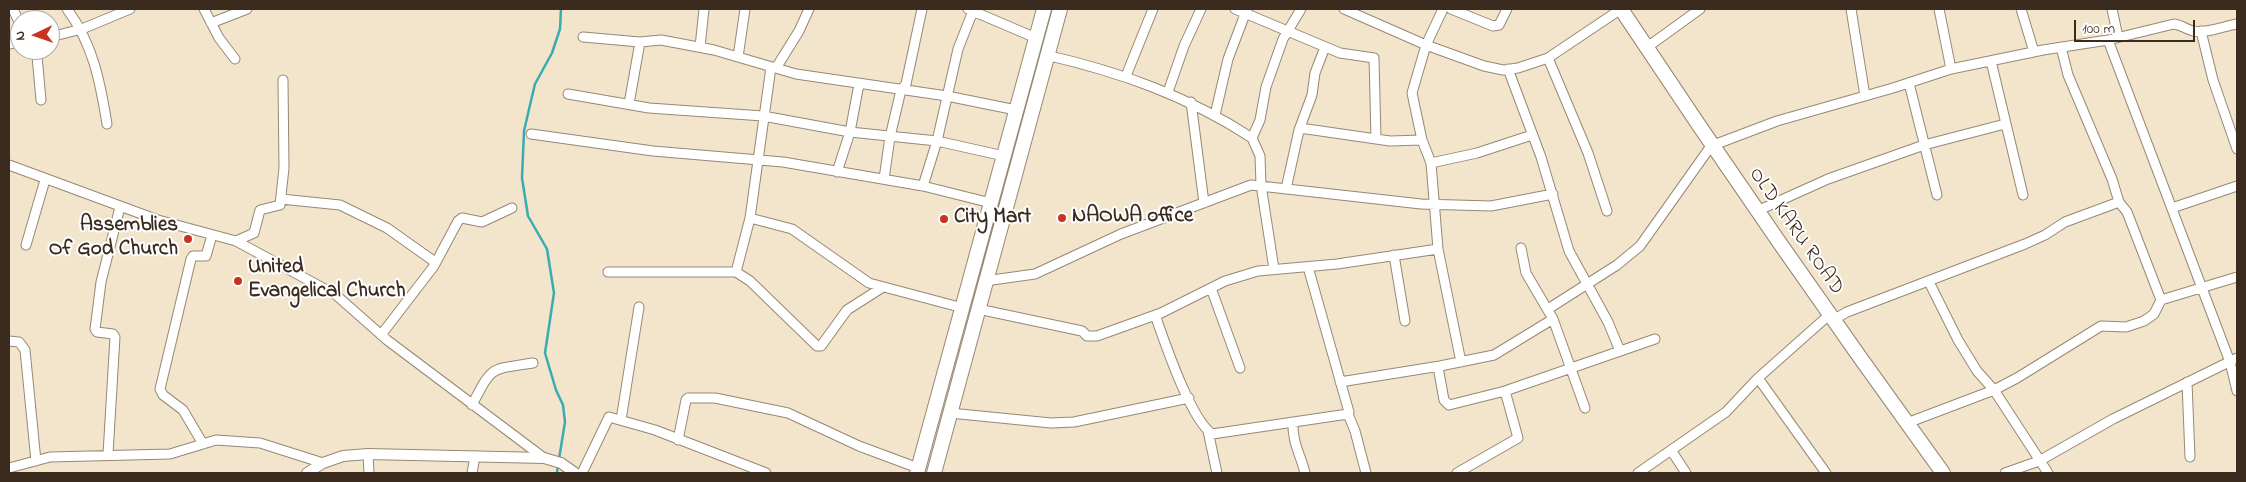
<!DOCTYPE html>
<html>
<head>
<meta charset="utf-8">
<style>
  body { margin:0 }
  #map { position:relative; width:2246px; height:482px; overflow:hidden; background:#f2e5cb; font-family:"Indie Flower",sans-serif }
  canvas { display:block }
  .frame { position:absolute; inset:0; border:10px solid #3b2a1e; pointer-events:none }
  .north { position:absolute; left:10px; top:10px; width:50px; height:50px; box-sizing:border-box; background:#fff; border:1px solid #b1aaa5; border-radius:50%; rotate:267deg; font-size:14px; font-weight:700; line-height:20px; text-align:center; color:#3b2a1e }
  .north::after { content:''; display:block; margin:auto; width:18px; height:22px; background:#c8321e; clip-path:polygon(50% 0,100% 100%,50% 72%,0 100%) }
  .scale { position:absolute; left:2074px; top:20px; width:121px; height:22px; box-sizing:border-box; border:2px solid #3b2a1e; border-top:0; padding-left:6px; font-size:15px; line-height:18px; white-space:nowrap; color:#3b2a1e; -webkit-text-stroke:4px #fff; paint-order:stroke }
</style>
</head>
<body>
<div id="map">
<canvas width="2246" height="482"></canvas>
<div class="frame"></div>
<div class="north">N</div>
<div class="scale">100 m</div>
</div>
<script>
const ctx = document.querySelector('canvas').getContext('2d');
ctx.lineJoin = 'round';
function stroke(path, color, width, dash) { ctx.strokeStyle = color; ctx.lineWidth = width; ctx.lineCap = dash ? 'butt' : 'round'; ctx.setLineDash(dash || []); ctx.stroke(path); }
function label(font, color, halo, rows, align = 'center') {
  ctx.font = font + ' "Indie Flower",sans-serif'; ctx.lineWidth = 4; ctx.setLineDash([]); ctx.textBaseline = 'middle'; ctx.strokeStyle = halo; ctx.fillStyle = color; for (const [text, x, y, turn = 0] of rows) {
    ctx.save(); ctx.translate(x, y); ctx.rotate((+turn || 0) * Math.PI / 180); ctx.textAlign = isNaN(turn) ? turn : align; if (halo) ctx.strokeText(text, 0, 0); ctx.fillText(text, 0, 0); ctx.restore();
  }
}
const stream = new Path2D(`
  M559 459 565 422 563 405 556 390 545 353 554 293 547 249 528 216 522 178 524 131 530 105 535 84 552 53 560 29 561 9
  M557 473 558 465`);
const minor = new Path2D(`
  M13 9 20 24
  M67 9C93 44 100 81 107 124
  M204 9 219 38 235 59
  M968 9 1036 38
  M1235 9 1340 53 1374 58 1376 139
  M1344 9 1426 45 1484 66 1503 70 1518 68 1548 58 1621 9
  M1443 9 1426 45 1412 93 1422 140 1431 163 1438 249 1461 362
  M1451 9 1493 26 1499 25 1507 9
  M1851 9 1865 96
  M1939 9 1951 69
  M2021 9 2034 52
  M2112 9 2118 37
  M211 23 247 9
  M2201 31 2213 80 2237 149
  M50 37 82 29 130 9
  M583 37 640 42 661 40 714 50 796 74 947 96 1016 110
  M2108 40 2230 362 2237 391
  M9 44 20 42
  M700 47 704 9
  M2061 47 2068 75 2112 179 2119 202 2127 212 2161 300
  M1646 48 1700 9
  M33 50 37 56 41 100
  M1046 55C1120 72 1188 96 1252 138
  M738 57 745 9
  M1548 58 1588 153 1607 211
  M1991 61 2023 195
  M776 68 799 31 809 9
  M1508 69 1541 157 1569 251 1608 322 1620 351
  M1126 76 1153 9
  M1909 83 1937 195
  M1168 92 1184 46 1201 9
  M568 94 649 108 763 116 850 132 937 141 1004 156
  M1191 102 1204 203
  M629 104 640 42
  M1215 115 1228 59 1247 9
  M1300 128 1390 141 1422 140
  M531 134 653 151 783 162 923 186 991 203
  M1431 163 1477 153 1532 135
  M9 165 158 220 236 241 336 295 387 340 544 458
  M837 172 850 132 859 84
  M884 179 890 137 901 90 906 84 922 9
  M923 186 937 141 958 49 973 11
  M1286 189 1299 130 1312 95 1315 73 1325 47
  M281 199 340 205 387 228 435 262
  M2172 208 2237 186
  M1757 211 1828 179 1924 145 2005 124
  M750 218 792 229 869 283 963 308
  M236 241 254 233 260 210 280 205 284 168 283 80
  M26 245 45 180
  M1521 248 1526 273 1553 319 1585 408
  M1394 255 1405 321
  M1274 269 1261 185 1260 156 1252 138 1260 120 1266 87 1283 39 1301 9
  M608 272H736L750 281 817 346H821L847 310 883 287
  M736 272 750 218 771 67
  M985 281 1035 274 1121 234 1251 185 1421 204 1491 206 1553 194
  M1929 282 1958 340 1977 371 1994 390 2048 473
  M1211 288 1240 368
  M978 309 1082 331 1087 336H1097L1161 313 1225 281 1258 271 1337 264 1438 249
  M1548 309 1617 265 1640 246 1711 146 1777 121 1893 88 1951 69 2043 50 2108 40 2174 24C2181 25 2186 29 2193 31 2206 34 2224 26 2237 24
  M1155 315C1165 343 1190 418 1212 434L1348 414 1349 412 1308 267
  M1833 320 1847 312 2025 244 2045 235 2065 222 2119 202
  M381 335 434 266 458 221 462 218 482 222 512 208
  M9 341 19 342 25 350 36 461
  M1438 367 1444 400 1449 405 1505 391 1655 339
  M1758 378 1826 473
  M1340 382 1440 366 1494 355 1553 319
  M2187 382 2190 457
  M472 405C493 365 489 370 533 363
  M950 413 1051 423 1074 422 1189 398
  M1348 414 1355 431 1366 473
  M621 420 639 307
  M1293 423C1292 442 1301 456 1305 473
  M1907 423 1994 390 2017 378 2101 326 2126 327 2144 321 2154 314 2161 300 2237 277
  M1208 431 1217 473
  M678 440 686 400 688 398H715L788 413 859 446 918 468
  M203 444 183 410 163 395 160 389 191 259 193 256H206L212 235
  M1671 450 1686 473
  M108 454 115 337 113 334 97 332 95 329 101 282 120 207
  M368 454 369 473
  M9 468 50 457 170 454 216 440 260 443 323 463
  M472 473 475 456
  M582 473 609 417 655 430 766 473
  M1457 473 1518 438 1505 391
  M1638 473 1726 412 1758 378 1829 315
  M2005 473 2039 461 2113 419 2237 358`);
const tertiary = new Path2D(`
  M307 473 323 463 343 456 368 454 544 458 561 463 575 473`);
const primary = new Path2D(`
  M1621 9C1725 166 1832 320 1943 473`);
const trunk = new Path2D(`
  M917 473 1044 9
  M934 473 1060 9`);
const markers = [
  [1062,218,5,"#c8321e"],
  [944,219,5,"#c8321e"],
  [188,239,5,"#c8321e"],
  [238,281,5,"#c8321e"]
];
const poiNames = [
  ["NAOWA office",1072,218],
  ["City Mart",954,219],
  ["Assemblies",178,227,"right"],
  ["Of God Church",178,251,"right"],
  ["United",248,269],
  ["Evangelical Church",248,293]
];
const streetNames = [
  ["OLD KARU ROAD",1795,232,55]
];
stroke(stream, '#39abb2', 2.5);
stroke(minor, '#968874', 11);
stroke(tertiary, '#968874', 12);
stroke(primary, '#968874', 16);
stroke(trunk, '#968874', 16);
stroke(minor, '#fff', 9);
stroke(tertiary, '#fff', 10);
stroke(primary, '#fff', 14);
stroke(trunk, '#fff', 14);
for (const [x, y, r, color] of markers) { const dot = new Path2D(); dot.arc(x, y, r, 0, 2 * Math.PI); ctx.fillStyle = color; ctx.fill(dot); stroke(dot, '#fff', 2); }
label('bold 21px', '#3b2a1e', '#fff', poiNames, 'left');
label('21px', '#3b2a1e', '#fff', streetNames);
</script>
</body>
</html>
